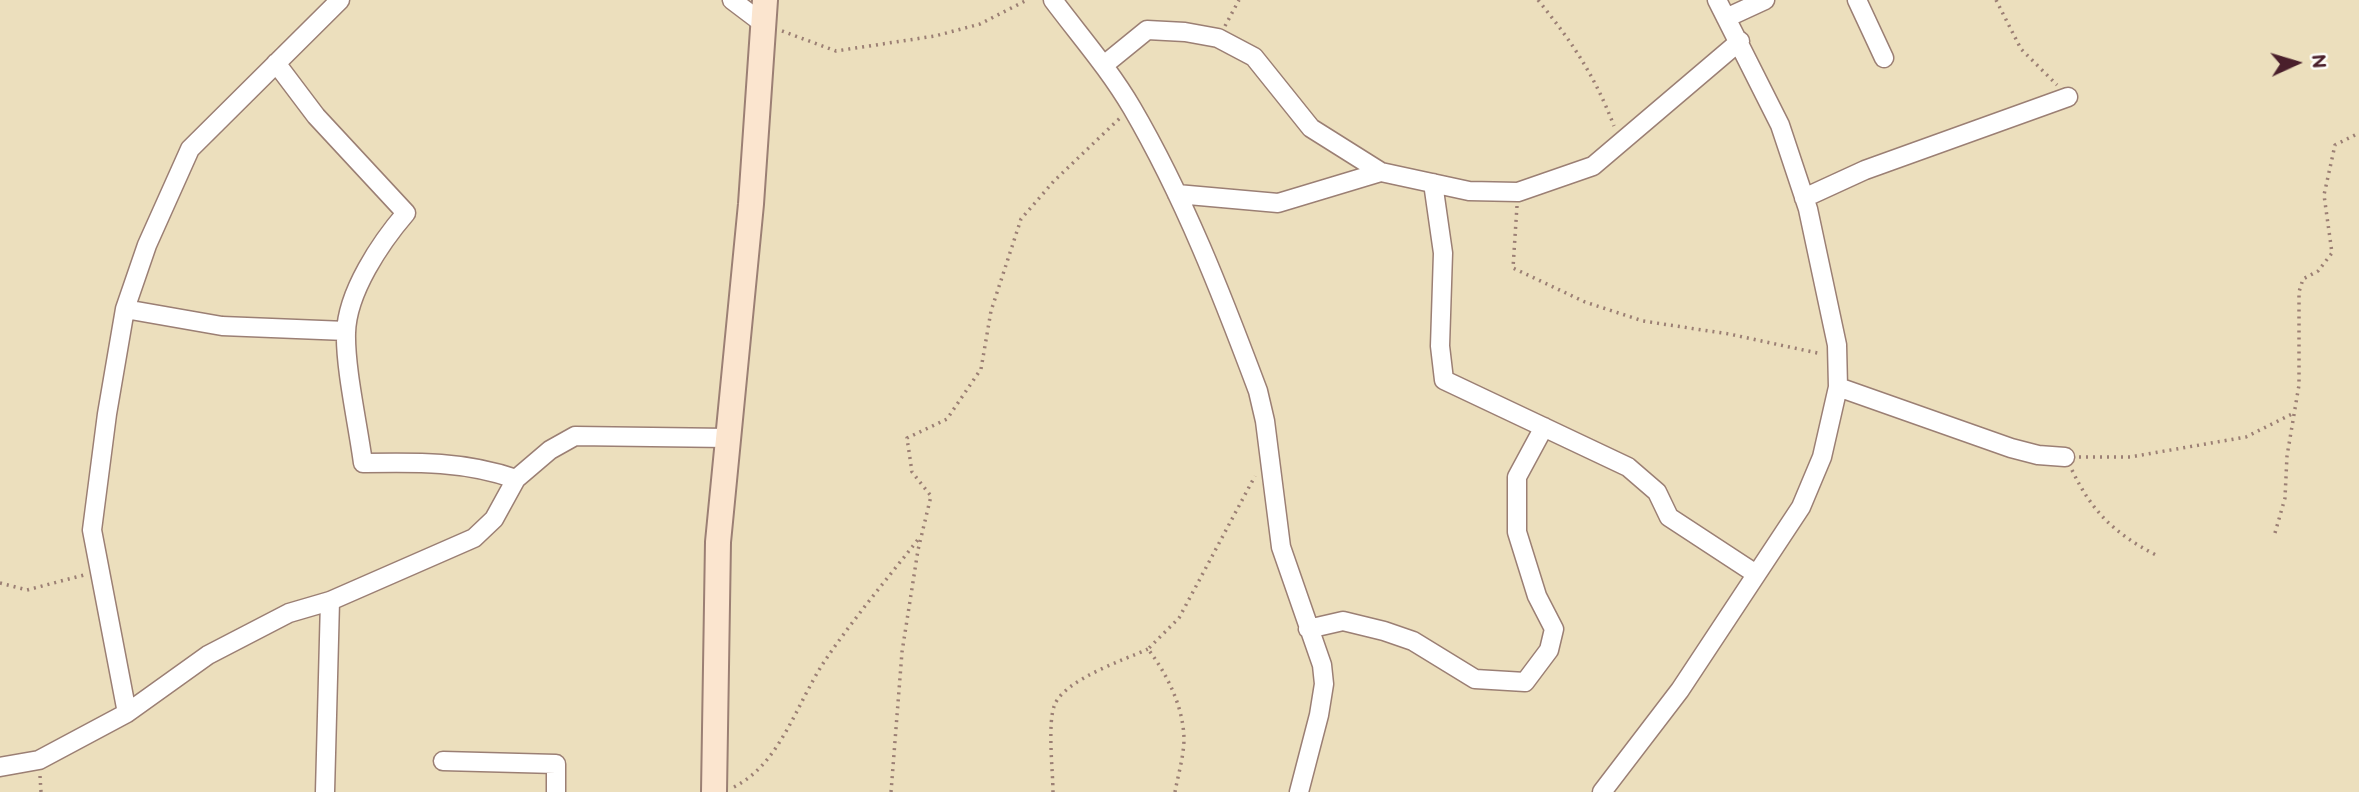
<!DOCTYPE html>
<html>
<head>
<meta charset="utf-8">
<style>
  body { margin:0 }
  #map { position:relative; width:2359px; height:792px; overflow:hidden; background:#ecdfbd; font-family:"Balsamiq Sans",sans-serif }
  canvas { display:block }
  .north { position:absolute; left:2261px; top:28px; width:70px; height:70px; -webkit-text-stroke:5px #fdfcf7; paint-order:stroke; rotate:86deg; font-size:19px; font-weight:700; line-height:28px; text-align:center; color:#4a1f2b }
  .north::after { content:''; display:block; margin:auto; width:24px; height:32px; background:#4a1f2b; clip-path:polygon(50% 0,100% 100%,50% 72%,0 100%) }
</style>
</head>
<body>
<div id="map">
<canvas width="2359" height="792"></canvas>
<div class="north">N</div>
</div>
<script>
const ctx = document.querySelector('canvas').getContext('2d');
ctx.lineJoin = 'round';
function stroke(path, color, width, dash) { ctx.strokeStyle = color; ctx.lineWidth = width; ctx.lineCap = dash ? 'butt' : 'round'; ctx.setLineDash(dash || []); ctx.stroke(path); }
const path = new Path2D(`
  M1538 0C1572 42 1594 74 1614 126
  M1996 0 2021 49 2057 85
  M1225 26 1239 0
  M782 31 836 51 935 36 980 24 1027 0
  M1517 206 1513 268 1585 302 1643 321 1729 334 1822 354
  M2079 457H2130L2246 437 2294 413
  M2072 470C2092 512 2115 534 2156 555
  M2275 533 2285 498 2287 456 2299 385V292L2303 279 2318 271 2332 253 2324 195 2335 145 2359 133
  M0 583 27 590 84 575
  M40 776 41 792
  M734 787C780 764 797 703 824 662 853 619 888 578 920 537
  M891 792 902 652 918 550 931 496 912 472 907 438 947 419 981 369 991 311 1021 219 1054 181 1120 118
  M1053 792C1053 772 1047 721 1055 704 1066 679 1124 660 1148 649
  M1175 792C1178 775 1184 756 1184 738 1183 706 1167 674 1148 649L1179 618 1255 476`);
const minor = new Path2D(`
  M732 0 765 25
  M1053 0C1080 36 1109 69 1132 108 1184 197 1222 295 1258 391L1265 421 1281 547 1322 665 1324 684 1319 715 1299 792
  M1857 0 1884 58
  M1726 18 1765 0
  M276 63 316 116 406 213C381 242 347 292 346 333 345 368 358 425 363 463 417 462 465 461 516 479
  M1104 65 1147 30 1185 32 1218 38 1254 57 1311 128 1381 172 1469 191 1518 192 1593 166 1740 41
  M1433 183 1443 253 1440 346 1444 380 1628 467 1657 492 1669 517 1756 574
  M1177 194 1278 203 1381 172
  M1804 198 1865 170 2068 97
  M125 309 222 326 346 331
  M1838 387 2011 448 2038 455 2065 457
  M1308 629 1343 621 1384 631 1413 641 1475 679 1525 682 1549 650 1554 629 1537 596 1517 532V477L1544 427
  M127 713 92 530 107 414 125 309 147 245 190 149 340 0
  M443 761 556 764V792
  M0 767 39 760 127 713 208 655 289 613 330 601 474 538 494 519 516 479 550 450 575 436 728 438
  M325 792 330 601
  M1602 792 1680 690 1801 507 1822 457 1838 387 1837 345 1808 209 1780 125 1717 0`);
const secondary = new Path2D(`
  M714 792 718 542 751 204 765 0`);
stroke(minor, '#9b7f74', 21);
stroke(secondary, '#9b7f74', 28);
stroke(path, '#9b7f74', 3.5, [2, 5]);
stroke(minor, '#fff', 18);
stroke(secondary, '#fbe5cf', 24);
</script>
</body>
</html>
